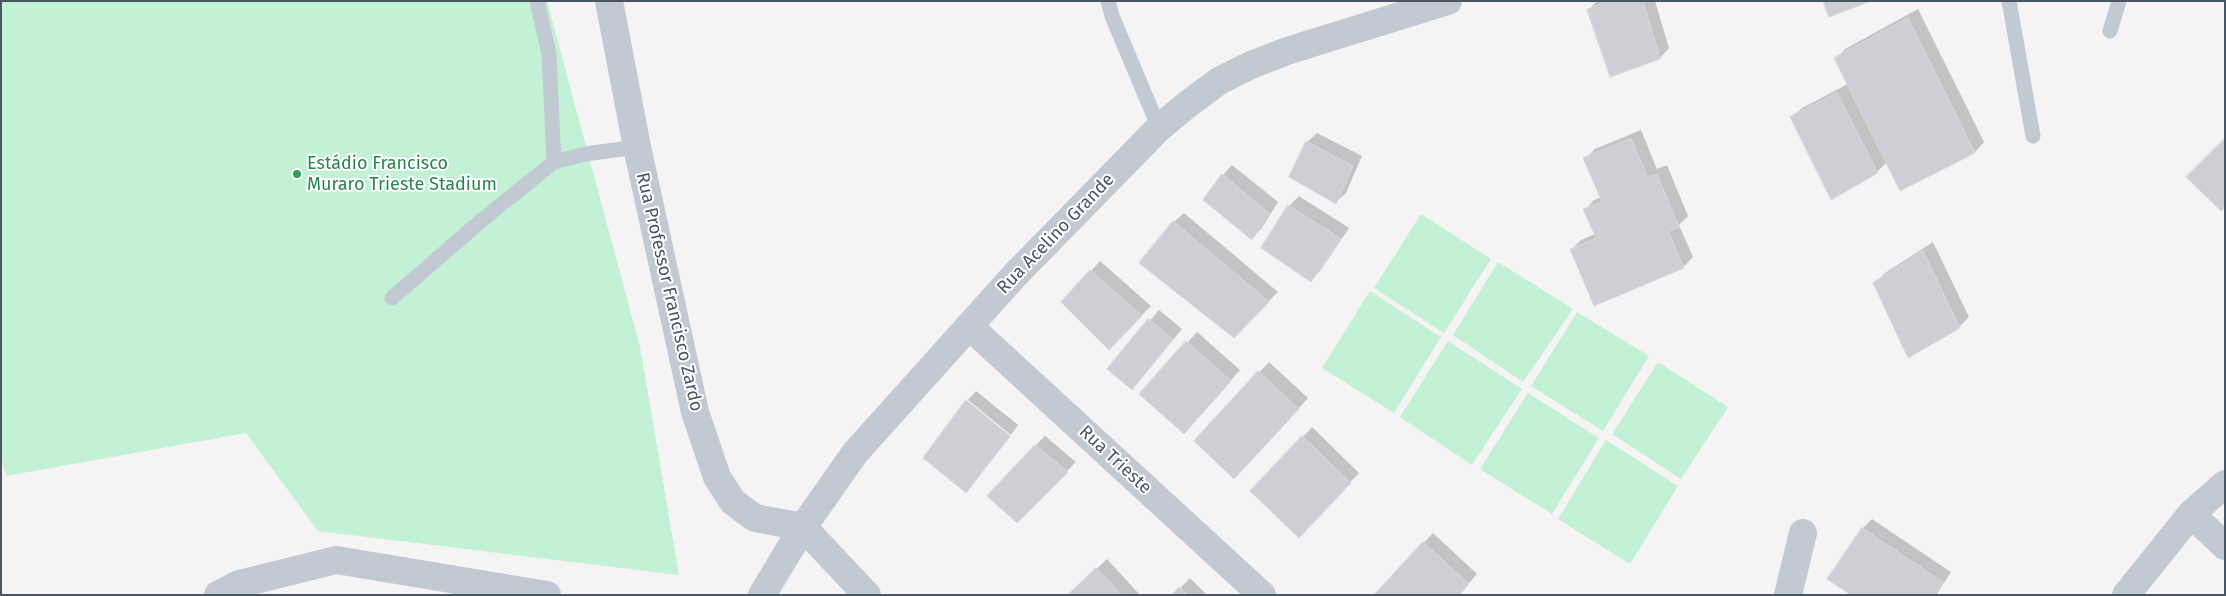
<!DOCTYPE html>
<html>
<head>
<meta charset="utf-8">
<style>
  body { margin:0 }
  #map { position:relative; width:2226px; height:596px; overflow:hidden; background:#f5f3f3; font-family:"Fira Sans",sans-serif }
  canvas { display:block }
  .frame { position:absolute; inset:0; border:2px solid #4a5661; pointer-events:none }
</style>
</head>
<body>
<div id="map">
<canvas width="2226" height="596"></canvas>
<div class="frame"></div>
</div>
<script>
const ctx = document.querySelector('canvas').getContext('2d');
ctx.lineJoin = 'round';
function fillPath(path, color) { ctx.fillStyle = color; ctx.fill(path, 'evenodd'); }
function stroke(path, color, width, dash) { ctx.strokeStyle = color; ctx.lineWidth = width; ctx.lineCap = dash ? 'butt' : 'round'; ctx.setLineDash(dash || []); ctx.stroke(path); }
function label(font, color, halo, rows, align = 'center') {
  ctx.font = font + ' "Fira Sans",sans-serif'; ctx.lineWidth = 4; ctx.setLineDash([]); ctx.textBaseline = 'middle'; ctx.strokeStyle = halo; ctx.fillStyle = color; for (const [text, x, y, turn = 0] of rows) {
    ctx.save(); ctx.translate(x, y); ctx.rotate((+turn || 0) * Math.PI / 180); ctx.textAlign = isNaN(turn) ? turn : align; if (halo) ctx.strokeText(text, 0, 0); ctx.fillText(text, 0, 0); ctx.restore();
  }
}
const green = new Path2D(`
  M1 1H547L640 347 679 575 318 531 246 433 6 476 1 458Z
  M1421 214 1491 259 1444 333 1374 288Z
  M1498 262 1573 309 1523 382 1453 335Z
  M1370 291 1441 337 1394 413 1322 368Z
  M1577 312 1649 356 1603 431 1531 386Z
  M1448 341 1522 389 1472 465 1400 417Z
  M1658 362 1728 407 1681 479 1612 434Z
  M1528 393 1599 438 1552 514 1480 469Z
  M1606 440 1678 486 1630 564 1558 519Z`);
const shadow = new Path2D(`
  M1597 1H1655L1669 48 1660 58 1611 75 1588 10Z
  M1918 9 1984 142 1975 152 1901 190 1887 162 1877 172 1792 117 1802 108 1848 84 1836 59 1845 49Z
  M1641 130 1657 169 1667 165 1688 216 1679 225 1693 257 1683 267 1572 249 1581 240 1595 234 1585 210 1594 200 1601 197 1585 159 1595 149Z
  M1317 133 1362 156 1346 193 1336 202 1307 142Z
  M1232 165 1278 202 1261 229 1252 238 1223 175Z
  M1299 196 1349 228 1320 271 1311 280 1289 206Z
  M1184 213 1278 292 1234 336 1174 222Z
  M1933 242 1969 317 1959 327 1875 283 1885 273Z
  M1100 261 1151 306 1109 348 1063 302Z
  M1159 310 1182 329 1141 379 1109 369Z
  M1197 332 1240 370 1193 423 1141 394Z
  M1269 362 1308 398 1244 468 1195 441Z
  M976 391 1018 425 1011 435 968 400Z
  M966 402 1010 437 966 492Z
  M1312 427 1359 473 1308 527 1303 437Z
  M1045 436 1076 462 1017 521 1035 446Z
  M1872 519 1951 572 1936 595H1853L1829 579 1863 528Z
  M1433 533 1477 574 1458 595H1375Z
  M1107 559 1140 595H1070L1076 589Z
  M1190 578 1207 595H1174Z`);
const building = new Path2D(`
  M1608 1H1643L1660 59 1610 77 1587 10Z
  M1823 1H1871L1829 17Z
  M1908 18 1975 153 1900 191 1834 58Z
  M1837 93 1878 173 1831 200 1790 117Z
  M2225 138V207L2221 211 2186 177Z
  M1631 139 1648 178 1657 174 1679 227 1668 231 1684 268 1594 306 1570 249 1596 238 1583 209 1602 202 1583 158Z
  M1306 141 1353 166 1336 204 1289 177Z
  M1222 174 1269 213 1252 240 1203 200Z
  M1288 205 1341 239 1311 282 1261 248Z
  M1173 221 1269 302 1234 338 1139 263Z
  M1923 251 1960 328 1908 358 1873 283Z
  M1090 270 1142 316 1109 350 1061 302Z
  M1148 319 1173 339 1132 390 1107 369Z
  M1186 341 1231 381 1184 434 1139 394Z
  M1258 371 1299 409 1234 479 1194 441Z
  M966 400 1010 436 966 493 923 458Z
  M1302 436 1351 483 1299 538 1250 491Z
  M1035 445 1068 472 1017 523 987 496Z
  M1862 528 1943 582 1934 595H1851L1827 579Z
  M1423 542 1469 584 1459 595H1374Z
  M1096 568 1122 595H1068Z
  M1179 587 1187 595H1172Z`);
const service = new Path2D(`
  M537 1 549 54 554 162
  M1108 1 1112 16 1159 128
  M2009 1 2033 136
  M2110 31 2119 1
  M392 298 482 220 554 162 585 154 637 147`);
const minor = new Path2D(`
  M609 1 637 147 695 412 717 477 733 502 755 518 803 527 867 595
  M969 326 1262 595
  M2191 514 2225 546
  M218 595 239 584 336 560 547 595
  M1788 595 1803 533
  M2126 595 2191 514 2225 484`);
const tertiary = new Path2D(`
  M762 595 803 527 855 453 1015 275 1159 128 1188 104 1219 81 1251 65 1287 51 1448 1`);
const markers = [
  [297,174,5,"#2e9e5b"]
];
const leisureNames = [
  ["Estádio Francisco",307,164],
  ["Muraro Trieste Stadium",307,185]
];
const streetNames = [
  ["Rua Acelino Grande",1056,234,-46],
  ["Rua Professor Francisco Zardo",669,292,77],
  ["Rua Trieste",1115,460,43]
];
fillPath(green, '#c3f1d5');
fillPath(shadow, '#0003');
fillPath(building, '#cdcfd5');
stroke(building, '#d7d9de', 1);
stroke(service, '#c1cad2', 15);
stroke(minor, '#c1cad2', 28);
stroke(tertiary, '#c1cad2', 28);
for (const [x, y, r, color] of markers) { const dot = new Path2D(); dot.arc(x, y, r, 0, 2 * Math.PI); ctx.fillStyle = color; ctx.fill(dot); stroke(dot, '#fff', 2); }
label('18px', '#27864d', '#fff', leisureNames, 'left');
label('18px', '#4a5661', '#fff', streetNames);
</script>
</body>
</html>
